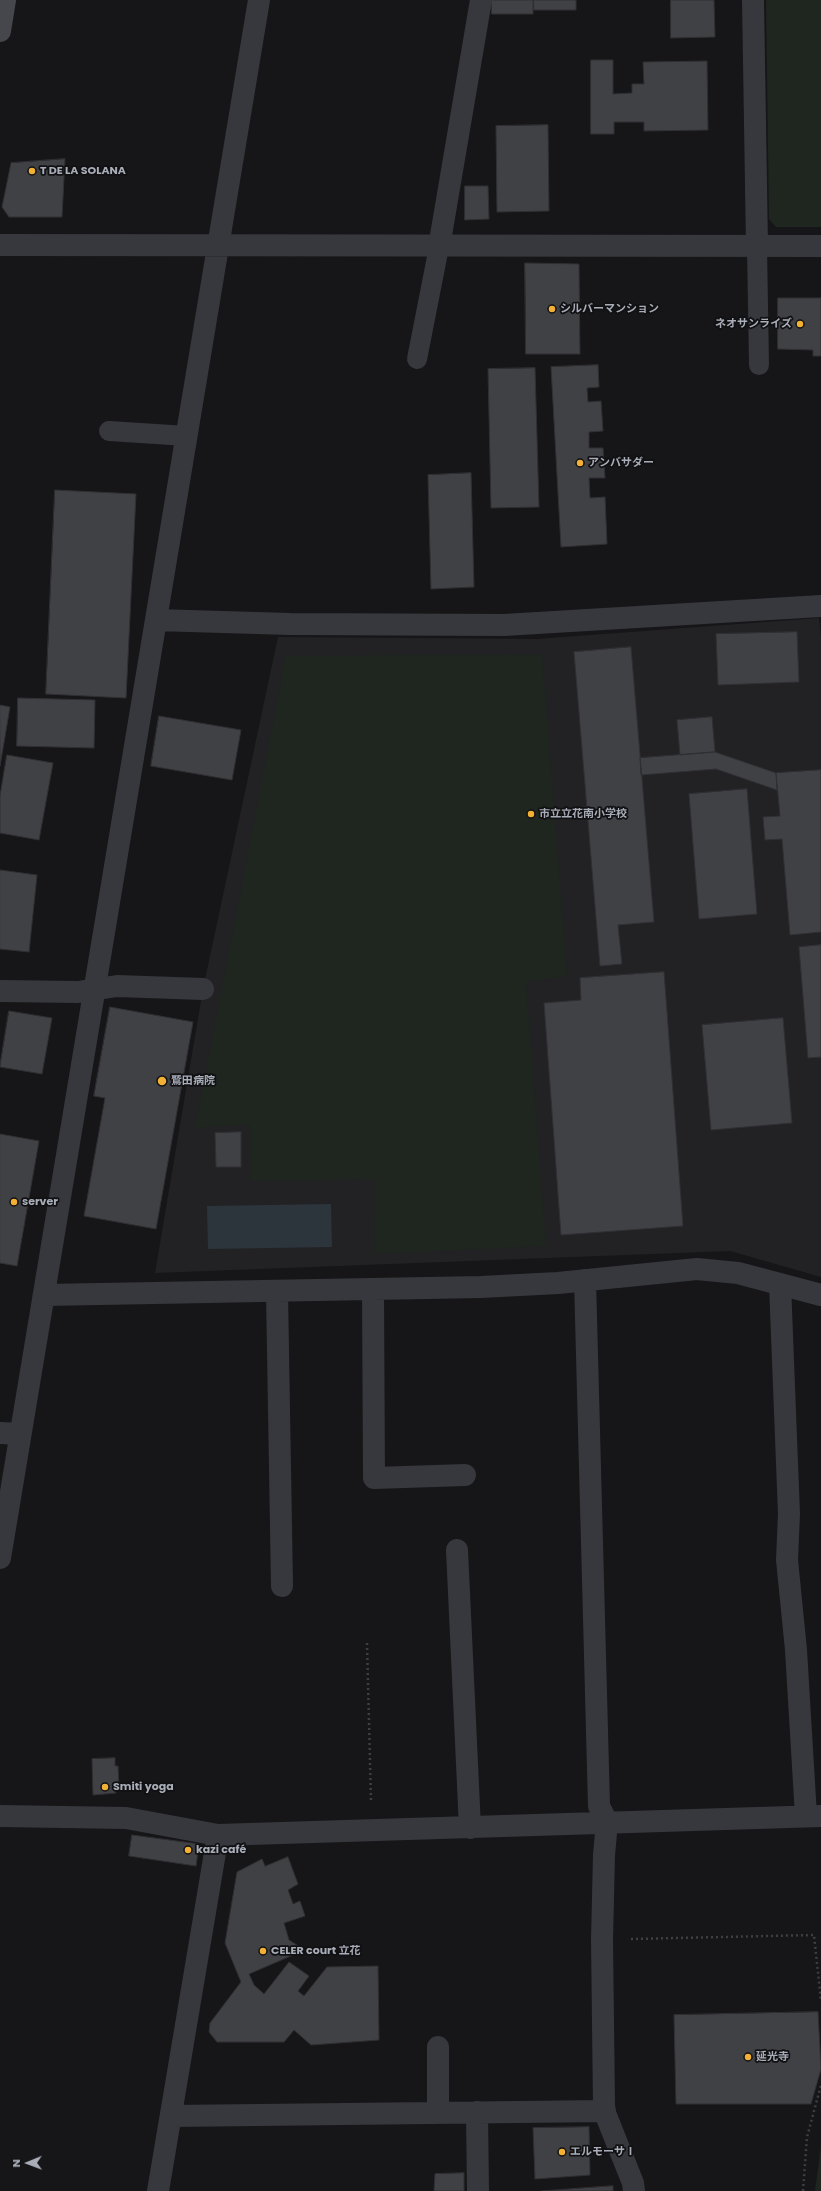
<!DOCTYPE html>
<html>
<head>
<meta charset="utf-8">
<style>
  body { margin:0 }
  #map { position:relative; width:821px; height:2191px; overflow:hidden; background:#161618; font-family:Poppins,sans-serif }
  canvas { display:block }
  .north { position:absolute; left:8px; top:2143px; width:40px; height:40px; -webkit-text-stroke:3px #111113; paint-order:stroke; rotate:269deg; font-size:11px; font-weight:700; line-height:16px; text-align:center; color:#a8adb8 }
  .north::after { content:''; display:block; margin:auto; width:14px; height:18px; background:#a8adb8; clip-path:polygon(50% 0,100% 100%,50% 72%,0 100%) }
</style>
</head>
<body>
<div id="map">
<canvas width="821" height="2191"></canvas>
<div class="north">N</div>
</div>
<script>
const ctx = document.querySelector('canvas').getContext('2d');
ctx.lineJoin = 'round';
function fillPath(path, color) { ctx.fillStyle = color; ctx.fill(path, 'evenodd'); }
function stroke(path, color, width, dash) { ctx.strokeStyle = color; ctx.lineWidth = width; ctx.lineCap = dash ? 'butt' : 'round'; ctx.setLineDash(dash || []); ctx.stroke(path); }
function label(font, color, halo, rows, align = 'center') {
  ctx.font = font + ' Poppins,"Noto Sans JP",sans-serif'; ctx.lineWidth = 3.5; ctx.setLineDash([]); ctx.textBaseline = 'middle'; ctx.strokeStyle = halo; ctx.fillStyle = color; for (const [text, x, y, turn = 0] of rows) {
    ctx.save(); ctx.translate(x, y); ctx.rotate((+turn || 0) * Math.PI / 180); ctx.textAlign = isNaN(turn) ? turn : align; if (halo) ctx.strokeText(text, 0, 0); ctx.fillText(text, 0, 0); ctx.restore();
  }
}
const built = new Path2D(`
  M819 618 821 639V1277L730 1251 155 1273 203 989 278 637 536 639Z`);
const green = new Path2D(`
  M766 0H821V227H776L769 219Z
  M542 654 567 976 526 982 546 1246 374 1254 376 1179 251 1181 250 1124 195 1128 286 656Z
  M821 2146V2191H815Z`);
const water = new Path2D(`
  M331 1204 332 1247 208 1249 207 1206Z`);
const building = new Path2D(`
  M491 0H533V14H492Z
  M534 0H576V10H534Z
  M671 0H714L715 37 671 38Z
  M591 60H613V94L632 93V84H644L643 62 707 61 708 130 644 131V122H614V134H591Z
  M548 125 549 211 497 212 496 126Z
  M65 159 62 217H9L2 207 11 163Z
  M465 186H488L489 219 465 220Z
  M525 263 579 264 580 354H526Z
  M778 298H821V356H813V350L778 349Z
  M598 365 599 387 587 388 588 402 601 401 603 431 589 432V448H603L605 478H589L590 498 605 497 607 544 561 547 551 367Z
  M535 368 539 507 491 508 488 369Z
  M471 473 474 587 431 589 428 475Z
  M55 490 136 494 126 698 46 694Z
  M797 632 799 682 718 685 716 634Z
  M631 647 654 922 618 925 622 964 600 966 574 652Z
  M18 698 95 700 94 748 17 746Z
  M0 705 10 707 0 766Z
  M159 716 241 730 232 780 151 766Z
  M712 717 715 752 680 755 677 720Z
  M715 752 776 773 777 790 716 769 641 775 640 758Z
  M7 755 53 763 39 840 0 833V796Z
  M821 770V932L790 935 782 839 765 840 763 817 780 816 776 773Z
  M747 789 757 914 699 919 689 794Z
  M0 870 37 875 29 952 0 949Z
  M821 945V1057L808 1058 799 947Z
  M664 972 683 1226 561 1235 544 1003 581 1000 580 978Z
  M110 1007 193 1022 156 1229 84 1216 105 1098 94 1096Z
  M9 1011 52 1018 42 1074 0 1067Z
  M783 1018 792 1123 711 1130 702 1025Z
  M241 1132V1167H216L215 1133Z
  M0 1134 39 1141 17 1266 0 1263Z
  M115 1758V1766H118L119 1789 115 1790 116 1793 93 1795 92 1759Z
  M132 1835 199 1844 196 1866 129 1856Z
  M288 1857 298 1884 288 1890 293 1904 300 1901 305 1916 284 1923 289 1940 300 1947 293 1955 249 1974 254 1985 264 1994 289 1962 309 1976 298 1991 304 1996 327 1967 378 1966 379 2040 311 2045 294 2030 284 2042H217L209 2032 210 2023 241 1982 225 1943 237 1872 262 1859 265 1866Z
  M818 2012 821 2069 811 2104H676L674 2015Z
  M589 2127 590 2175 535 2179 533 2128Z
  M464 2173V2191H434L435 2174Z
  M613 2186V2191H542Z`);
const path = new Path2D(`
  M367 1643 371 1801
  M631 1939 814 1935 821 2001
  M803 2191 807 2137 821 2085`);
const lane = new Path2D(`
  M757 246 759 365
  M417 359 439 247
  M109 431 187 436`);
const street = new Path2D(`
  M753 0 757 246
  M0 245 821 246
  M439 247 481 0
  M156 620 290 624 504 625 821 606
  M0 991 78 992 117 986 203 989
  M585 1280 599 1806 607 1822 604 1855 602 1940 604 2105 605 2113 633 2183 634 2191
  M780 1284 789 1514 787 1560 796 1650 806 1816
  M373 1289 374 1478 465 1475
  M277 1292 282 1586
  M45 1295 481 1287 558 1283 697 1269 738 1273 821 1295
  M0 1433 20 1434
  M457 1550 470 1828
  M0 1558 259 0
  M0 1816 126 1818 218 1835 821 1816
  M477 2112 478 2191
  M438 2113V2047
  M171 2116 605 2111
  M158 2191 218 1835`);
const secondary = new Path2D(`
  M0 31 5 0`);
const markers = [
  [32,171,4,"#f2b134"],
  [552,309,4,"#f2b134"],
  [800,324,4,"#f2b134"],
  [580,463,4,"#f2b134"],
  [531,814,4,"#f2b134"],
  [162,1081,5,"#f2b134"],
  [14,1202,4,"#f2b134"],
  [105,1787,4,"#f2b134"],
  [188,1850,4,"#f2b134"],
  [263,1951,4,"#f2b134"],
  [748,2057,4,"#f2b134"],
  [562,2152,4,"#f2b134"]
];
const poiNames = [
  ["T DE LA SOLANA",40,171],
  ["シルバーマンション",560,309],
  ["ネオサンライズ",792,324,"right"],
  ["アンバサダー",588,463],
  ["市立立花南小学校",539,814],
  ["鷲田病院",171,1081],
  ["server",22,1202],
  ["Smiti yoga",113,1787],
  ["kazi café",196,1850],
  ["CELER court 立花",271,1951],
  ["延光寺",756,2057],
  ["エルモーサⅠ",570,2152]
];
fillPath(built, '#222225');
fillPath(green, '#1e261f');
fillPath(water, '#2c353c');
fillPath(building, '#404145');
stroke(building, '#303034', 1);
stroke(path, '#3d3f44', 2.5, [2, 3]);
stroke(lane, '#37383d', 20);
stroke(street, '#37383d', 22);
stroke(secondary, '#45474d', 22);
for (const [x, y, r, color] of markers) { const dot = new Path2D(); dot.arc(x, y, r, 0, 2 * Math.PI); ctx.fillStyle = color; ctx.fill(dot); stroke(dot, '#111113', 1.5); }
label('bold 11px', '#a8adb8', '#111113', poiNames, 'left');
</script>
</body>
</html>
